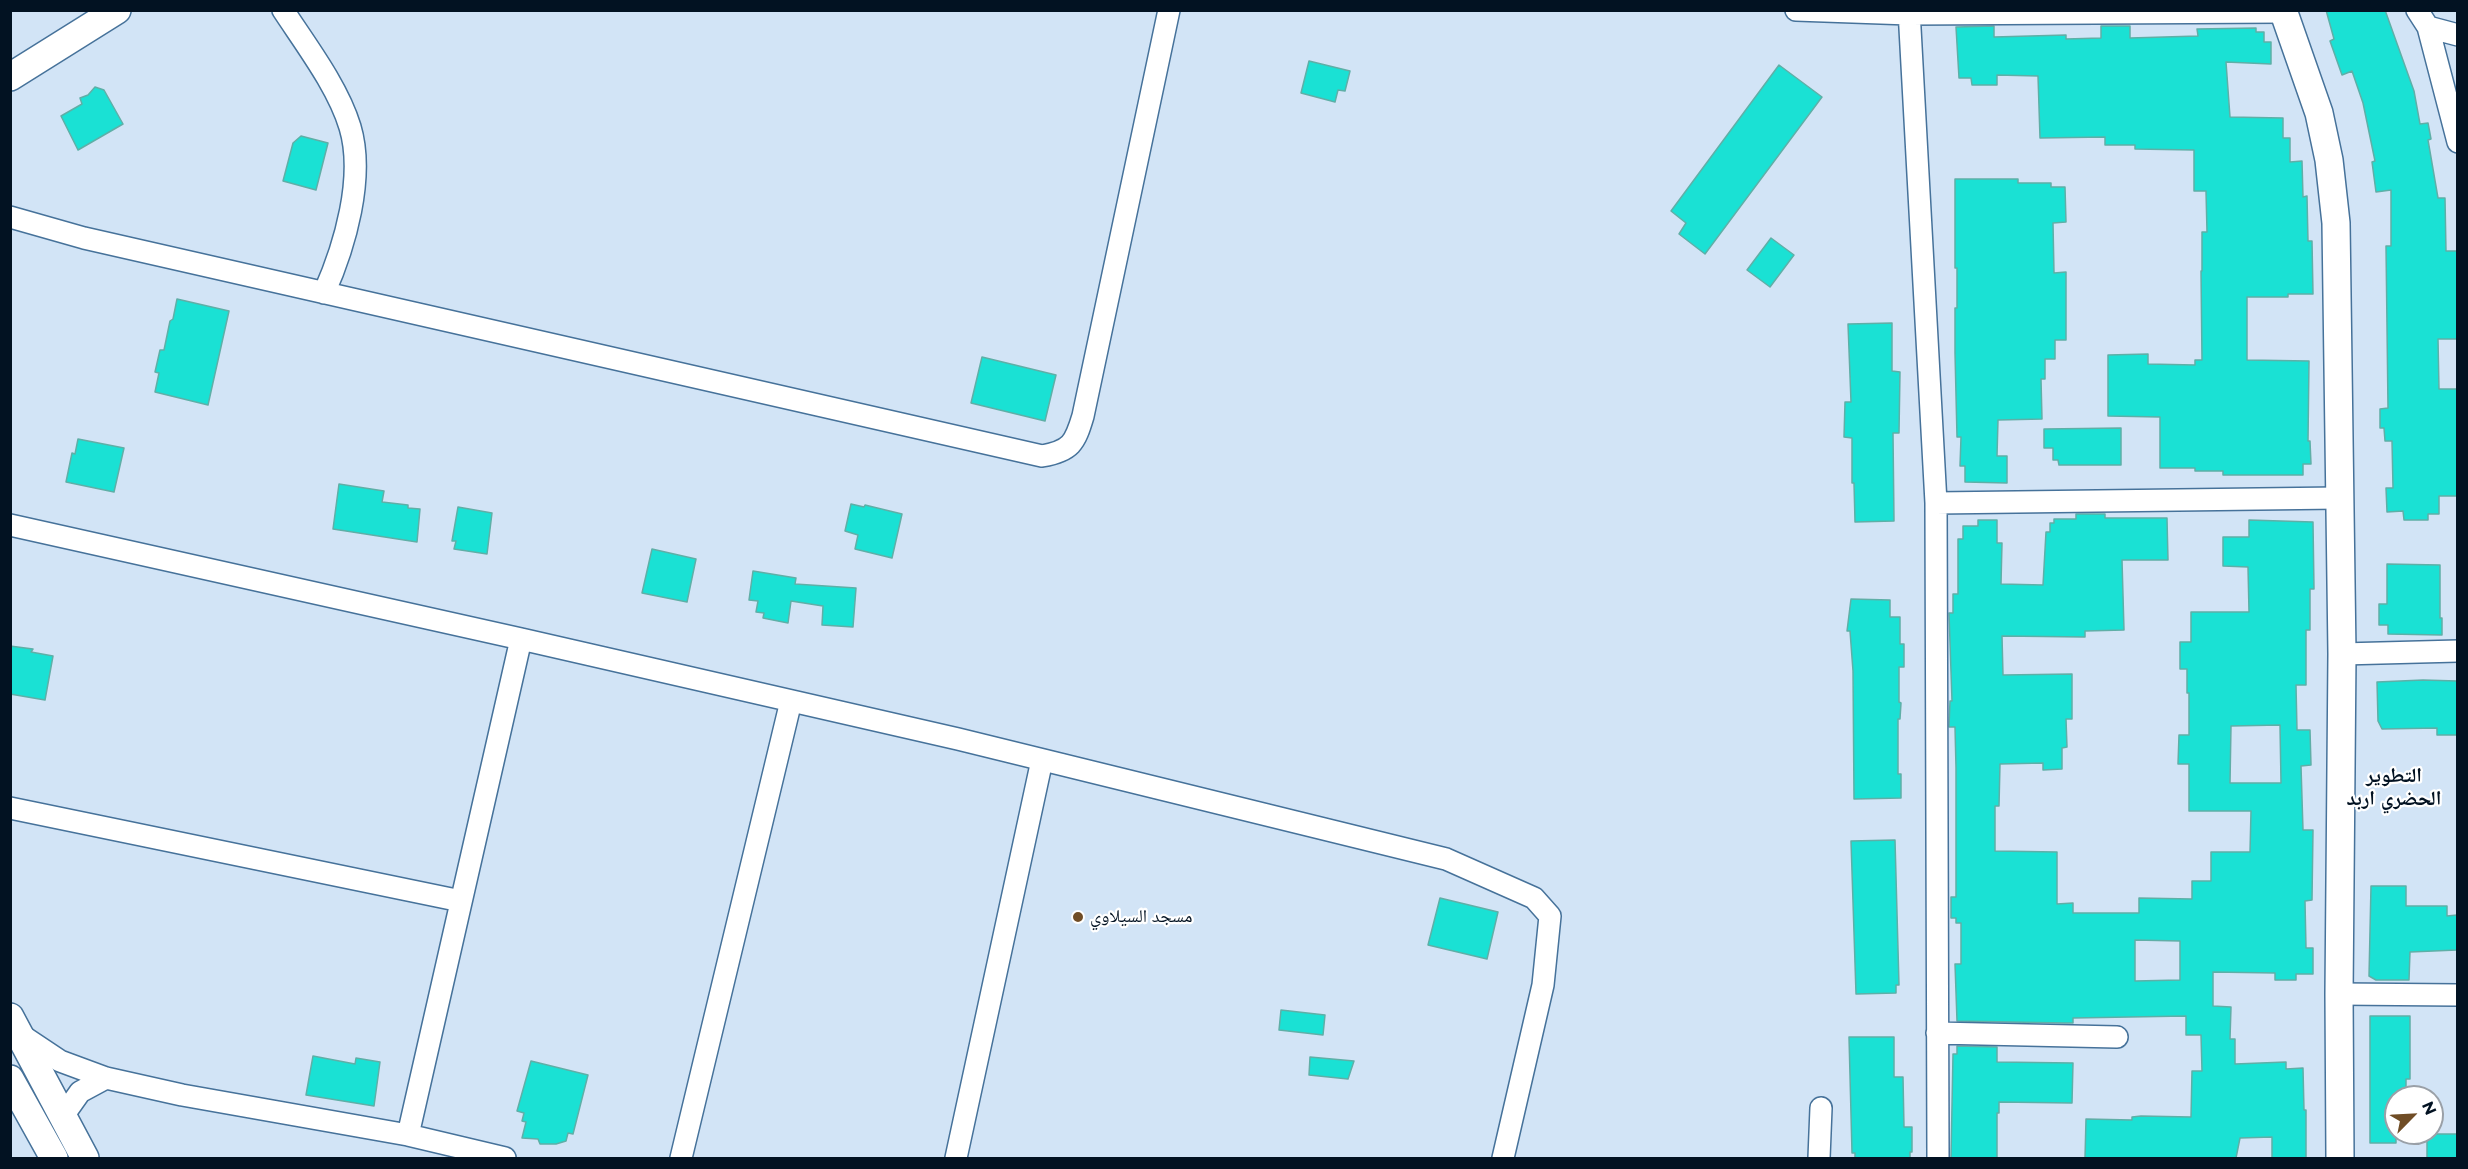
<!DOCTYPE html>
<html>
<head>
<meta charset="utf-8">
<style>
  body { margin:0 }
  #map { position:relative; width:2468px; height:1169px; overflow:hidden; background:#d2e4f6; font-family:Montserrat,sans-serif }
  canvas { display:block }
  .frame { position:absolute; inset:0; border:12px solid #021222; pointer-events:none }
  .north { position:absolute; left:2384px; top:1085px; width:60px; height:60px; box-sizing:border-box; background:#fff; border:2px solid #9aa0a7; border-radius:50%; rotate:66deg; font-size:16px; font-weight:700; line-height:24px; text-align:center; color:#021222 }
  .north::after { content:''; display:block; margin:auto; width:21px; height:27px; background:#704d26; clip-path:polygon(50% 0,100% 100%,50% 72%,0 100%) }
</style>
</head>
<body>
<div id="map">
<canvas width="2468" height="1169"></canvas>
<div class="frame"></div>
<div class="north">N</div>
</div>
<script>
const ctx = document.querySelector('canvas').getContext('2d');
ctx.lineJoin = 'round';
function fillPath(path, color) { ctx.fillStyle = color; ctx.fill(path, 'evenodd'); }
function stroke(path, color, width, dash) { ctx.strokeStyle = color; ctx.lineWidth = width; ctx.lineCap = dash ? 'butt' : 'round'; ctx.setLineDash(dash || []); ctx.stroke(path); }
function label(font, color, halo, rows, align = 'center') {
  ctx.font = font + ' Montserrat,"Noto Naskh Arabic",sans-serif'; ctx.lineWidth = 4.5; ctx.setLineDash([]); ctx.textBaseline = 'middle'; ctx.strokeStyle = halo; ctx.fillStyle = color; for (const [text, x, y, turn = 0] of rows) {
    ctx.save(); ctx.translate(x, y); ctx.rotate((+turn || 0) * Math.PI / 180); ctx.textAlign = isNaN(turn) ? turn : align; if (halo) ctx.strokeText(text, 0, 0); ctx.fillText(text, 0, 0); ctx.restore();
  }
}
const building = new Path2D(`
  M2326 10H2385L2414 91 2420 124 2428 123 2431 139 2428 140 2438 198H2445L2446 251H2457V339H2438L2439 389H2457V496H2439V514H2428V520H2404L2403 511 2387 512 2386 488H2393L2392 441H2385L2384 428H2380V409L2388 408 2386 246H2391V190L2376 192 2372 162 2375 161 2363 103 2352 71 2342 75 2330 41 2334 39Z
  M1994 26V37L2066 35V39L2101 38V26H2130V38L2198 36 2197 29 2256 28V32H2264V42H2271V64L2226 62 2230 117 2283 118V138H2290V162L2302 161 2303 197 2307 196 2308 241H2312L2313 294H2288V297H2247V360L2309 361 2308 441H2310L2311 464H2303V475H2223V471H2195V468H2160V417L2108 416V355L2148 354V364L2195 365V360H2202L2201 271H2202V232H2207L2206 191H2194V150L2135 149V145H2105V137L2040 138 2038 76 1997 75V85H1972L1971 78H1959L1956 27Z
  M1309 61 1350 71 1345 91 1338 90 1335 102 1301 93Z
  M1779 65 1822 97 1705 254 1679 234 1686 223 1671 211Z
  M95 87 104 90 123 124 78 150 61 116 82 104 80 98 88 95Z
  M301 136 328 143 316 190 283 181 293 143Z
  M1955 179H2018V183H2051V187H2065L2066 222 2053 223 2054 273 2066 272V340H2055V359H2045V379H2041L2042 419 1998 420 1997 456H2007V483L1965 482V466H1960L1961 437H1957L1955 353V308H1957V268H1955Z
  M1771 238 1794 255 1770 287 1747 270Z
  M177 299 229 311 208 405 155 392 159 373 155 372 160 350H164L170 321 173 319Z
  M1892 323V371L1900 372 1899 433H1893L1894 521 1855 522 1854 483H1852V438L1844 437 1845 402H1851L1848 324Z
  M982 357 1056 375 1045 421 971 403Z
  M2121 428V465H2059L2058 460H2053V448H2044V429Z
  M78 439 124 448 114 492 66 482 72 453 75 454Z
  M339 484 384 491 382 502 408 505V508L420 509 417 542 333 529Z
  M851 504 864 507 865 505 902 514 892 558 855 549 858 535 845 531Z
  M458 507 492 513 487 554 454 549 456 541H452Z
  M2076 514H2105V518H2167L2168 560H2122L2124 630 2085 631V637L2002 636 2003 675 2072 674V719H2066L2067 747 2062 748V769L2043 770V763L2000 764 1999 806H1995V851L2057 852V904L2073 903V913H2139V898L2192 899V881H2211V852H2250L2251 811H2189V764H2178L2179 735H2189V693H2187V669H2180V642H2191V612H2249L2248 567 2223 566V537H2249V520L2313 522 2314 589H2310V630H2306V685H2296L2297 730H2310L2311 765 2301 766 2303 830H2313L2312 900 2305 901 2306 948H2313V974H2296V980H2275V973L2213 972V1006L2231 1007 2230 1039H2235V1064L2286 1062V1069L2303 1068 2304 1110H2306V1158H2272V1137L2240 1138 2236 1158H2085L2086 1119 2132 1120V1117L2141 1116 2191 1117 2192 1071H2202L2201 1035H2186V1016L2073 1018V1023H2065L1957 1021 1955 964H1961V923H1956V918H1951V897H1956V768L1955 727H1949L1950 701H1952L1949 613H1953V594H1958V539H1963V526H1978V520H1997V543H2002L2001 584 2043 585 2046 532H2050V523H2054V519H2076ZM2280 725 2281 783H2230L2231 726ZM2135 940 2180 941V980L2135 981Z
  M652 549 696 559 687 602 642 593Z
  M2387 564 2440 565V618H2442V635L2388 634V625H2379V604H2387Z
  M753 571 796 578 795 584 856 588 853 627 822 625 823 606 791 601 788 623 763 618 764 613 756 612 758 601 749 600Z
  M1851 599 1890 600V617H1900V644H1904V667H1899V702L1901 703 1900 719H1898V774H1901V798L1854 799 1853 671 1850 631H1847Z
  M10 646 33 649 31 652 53 656 45 700 10 694Z
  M2423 680 2457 681V735H2437V728L2382 729 2378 721 2377 682Z
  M1895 840 1899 985H1896V993L1856 994 1851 841Z
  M2371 886H2406V906H2447V916L2457 915V950L2410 952 2409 980H2376L2369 976Z
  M1440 898 1498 912 1487 959 1428 945Z
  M1281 1010 1325 1015 1323 1035 1279 1030Z
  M2370 1016H2410V1079H2406V1097H2396V1143H2370Z
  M1849 1037H1894V1077H1903L1904 1127H1912V1152H1910V1158H1855V1153H1852Z
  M1957 1046 1997 1047V1062L2073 1063 2072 1103 1999 1102V1113H1997V1158H1951L1953 1054H1957Z
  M313 1056 355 1064 356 1058 380 1062 374 1106 306 1095Z
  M1310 1057 1354 1061 1348 1079 1309 1075Z
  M531 1061 588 1075 573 1134 568 1133 566 1141 556 1144H540L538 1139 522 1138 526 1122 522 1121 524 1113 517 1111Z
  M2427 1134H2457V1158H2427Z`);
const minor = new Path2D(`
  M283 10C306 45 338 87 350 127 365 177 345 246 324 293
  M1796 10 1909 14 2284 12
  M1909 10 1936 503 1938 1158
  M2417 10 2428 27 2458 35
  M2428 27 2458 142
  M10 217 84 238 1042 456C1071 451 1075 443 1083 416L1169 10
  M1936 503 2339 498
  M10 525 521 639 958 739 1446 859 1534 898 1550 916 1543 985 1503 1158
  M2342 654 2458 651
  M10 808 461 901
  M2339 994 2458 995
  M1937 1033 2117 1037
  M21 1035 60 1061 106 1078 182 1095 408 1135 505 1158
  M63 1116 80 1092 106 1078
  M408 1135 521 639
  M681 1158 791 701
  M956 1158 1042 760
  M1819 1158 1821 1108`);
const tertiary = new Path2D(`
  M2283 10 2319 113 2329 160 2336 223 2342 654 2339 994 2340 1158
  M10 77 117 10
  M10 1017 85 1158
  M10 1079 54 1158`);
const markers = [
  [1078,917,6,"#704d26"]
];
const poiNames = [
  ["مسجد السيلاوي",1090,917]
];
const neighbourhoodNames = [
  ["التطوير",2394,776],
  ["الحضري اربد",2394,799]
];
fillPath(building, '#1ae1d4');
stroke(building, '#5fafa7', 1.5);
stroke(minor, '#46729a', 24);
stroke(tertiary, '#46729a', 30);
stroke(minor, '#fff', 21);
stroke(tertiary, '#fff', 27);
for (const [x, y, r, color] of markers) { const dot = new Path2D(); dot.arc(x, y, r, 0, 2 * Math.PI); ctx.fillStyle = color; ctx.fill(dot); stroke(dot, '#fff', 2); }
label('18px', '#021222', '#fff', poiNames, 'left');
label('bold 20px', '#021222', '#fff', neighbourhoodNames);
</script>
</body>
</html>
